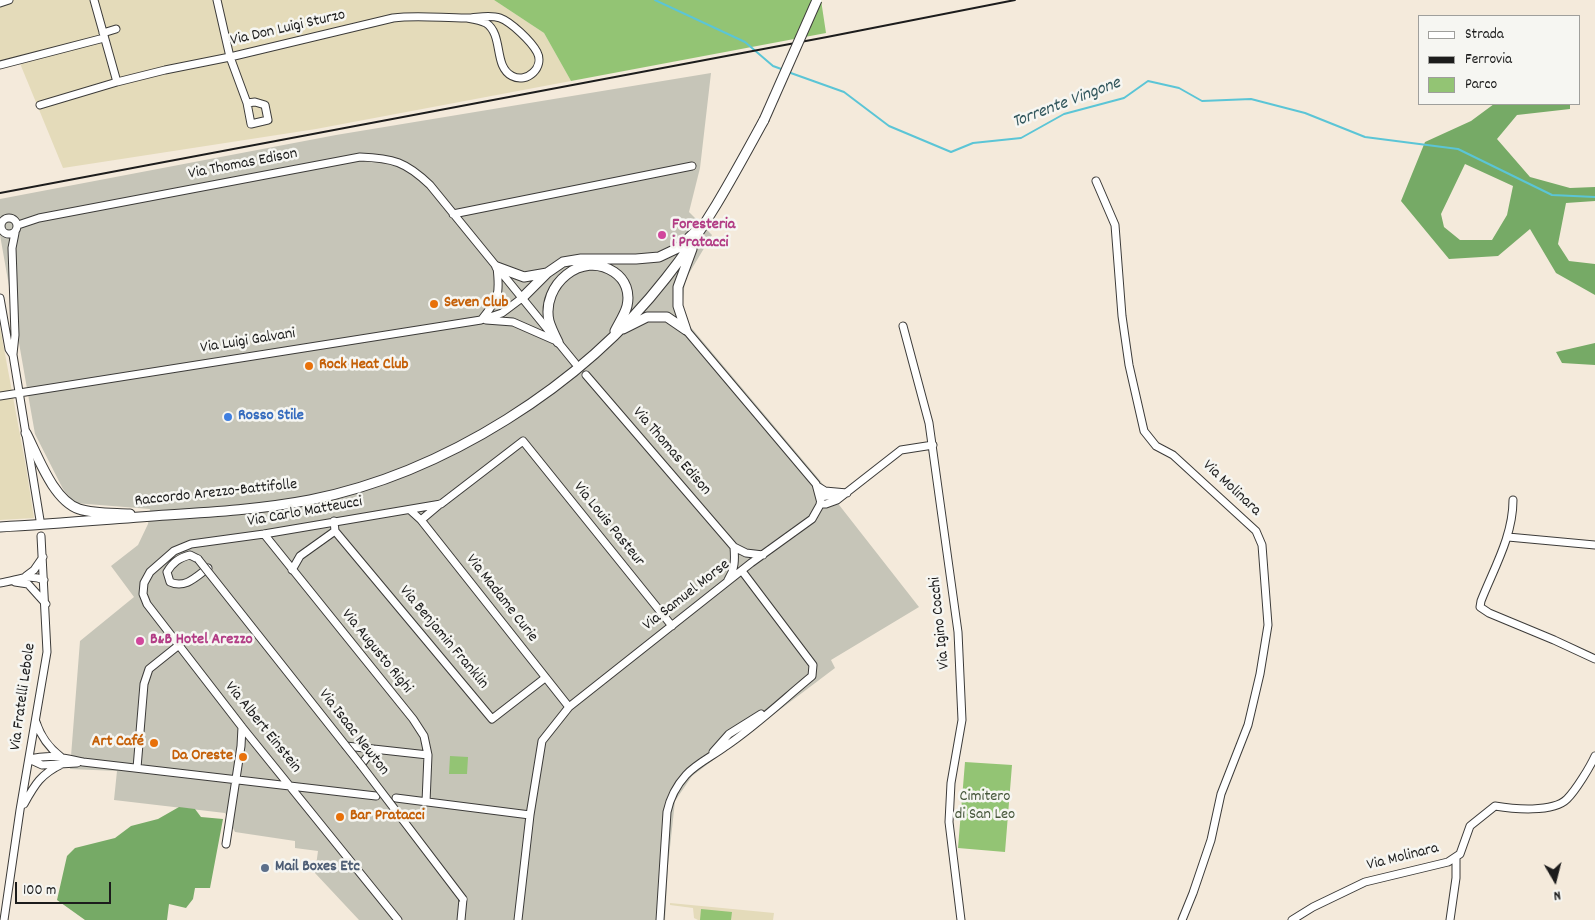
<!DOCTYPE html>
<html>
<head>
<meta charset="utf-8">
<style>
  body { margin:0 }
  #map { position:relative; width:1595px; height:920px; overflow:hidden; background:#f4eadb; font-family:Dekko,sans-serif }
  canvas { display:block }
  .legend { position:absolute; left:1418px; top:15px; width:162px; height:90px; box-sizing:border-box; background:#f6f6f2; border:1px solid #9f9f9c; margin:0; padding:6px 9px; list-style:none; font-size:15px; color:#1c1c1c }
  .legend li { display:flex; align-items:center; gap:10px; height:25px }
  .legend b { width:25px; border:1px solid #9f9f9c }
  .north { position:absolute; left:1530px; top:855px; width:50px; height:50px; -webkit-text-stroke:4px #f6f6f2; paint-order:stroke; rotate:172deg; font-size:14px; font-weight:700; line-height:20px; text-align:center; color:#1c1c1c }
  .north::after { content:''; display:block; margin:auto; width:18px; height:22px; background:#1c1c1c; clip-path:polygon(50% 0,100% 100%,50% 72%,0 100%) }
  .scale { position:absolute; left:15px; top:882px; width:96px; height:22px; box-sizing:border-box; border:2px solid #1c1c1c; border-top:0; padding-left:6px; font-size:15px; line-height:18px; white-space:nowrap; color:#1c1c1c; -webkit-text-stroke:4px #f6f6f2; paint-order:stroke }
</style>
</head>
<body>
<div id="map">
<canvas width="1595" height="920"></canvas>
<ul class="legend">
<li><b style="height:6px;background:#fff"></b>Strada</li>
<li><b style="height:6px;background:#1c1c1c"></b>Ferrovia</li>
<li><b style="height:14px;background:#93c474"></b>Parco</li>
</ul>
<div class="north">N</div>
<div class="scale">100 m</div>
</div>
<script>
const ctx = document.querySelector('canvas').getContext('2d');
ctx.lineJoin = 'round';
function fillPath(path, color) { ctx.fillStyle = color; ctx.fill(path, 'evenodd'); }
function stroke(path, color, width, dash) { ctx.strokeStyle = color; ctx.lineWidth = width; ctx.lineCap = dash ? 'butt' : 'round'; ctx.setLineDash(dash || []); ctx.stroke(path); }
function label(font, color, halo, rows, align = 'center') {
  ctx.font = font + ' Dekko,sans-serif'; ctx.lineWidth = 5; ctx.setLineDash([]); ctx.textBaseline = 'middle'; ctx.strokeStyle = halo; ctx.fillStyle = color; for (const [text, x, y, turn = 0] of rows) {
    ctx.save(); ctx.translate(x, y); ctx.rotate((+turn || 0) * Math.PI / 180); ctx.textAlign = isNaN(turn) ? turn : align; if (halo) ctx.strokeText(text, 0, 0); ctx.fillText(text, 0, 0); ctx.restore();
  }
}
const built = new Path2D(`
  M0 0H494L544 33 571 81 316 129 63 168 19 61 0 67Z
  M0 327 26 467 34 518 0 520Z
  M670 903 774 913 773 920H698L694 918 693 908 670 905Z`);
const industrial = new Path2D(`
  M711 73 700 168 689 212 712 235 685 280 682 309 689 325 818 478 919 607 831 660 835 668 692 776 675 801 668 866 665 920H359L315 873 318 851 295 848V841L235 832 225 813 114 800 117 771 70 769 80 641 134 597 111 566 138 545 148 524 150 509 74 503 63 489 35 434 0 235V199L336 135Z`);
const green = new Path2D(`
  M494 0H821L826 33 571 81 544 33Z
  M450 756 468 757 467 774H449Z
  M965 762 1012 765 1005 852 958 848Z
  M701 909 732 912 731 920H700Z`);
const forest = new Path2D(`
  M1494 104H1570V109L1517 115 1497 139 1530 177 1570 188 1595 187V201L1566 203 1558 244 1569 261 1595 264V295L1556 273 1530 229 1498 256 1449 259 1401 201 1425 142 1471 121ZM1465 164 1513 186 1507 215 1492 240H1460L1444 227 1441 214Z
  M1595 343V365L1562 363 1556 352Z
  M179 807 195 809 201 817 223 819 210 888H195L193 899 186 908 169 904 167 920H85L57 900 67 856 75 848 115 838 131 826 158 819Z`);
const stream = new Path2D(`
  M655 0 745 42 773 66 784 70
  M788 72 844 92 889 126 951 152 973 143 1021 138 1064 114 1124 98 1148 81 1179 88 1202 101 1251 99 1305 113 1365 137 1458 149 1552 195 1595 197`);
const minor = new Path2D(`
  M94 0 117 82 165 70 230 57 393 18C417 15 441 18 466 18 477 18 489 14 500 18 511 22 531 41 537 52 545 67 527 84 512 76 493 66 504 35 486 23 480 20 473 19 467 18
  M217 0 230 57 247 103 251 124 268 120 265 105 255 102 247 103
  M0 3 9 0
  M103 33 116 29
  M0 65 104 38
  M40 105 117 82
  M1096 181 1115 225 1122 316 1129 365 1144 431 1156 446 1173 455 1256 531 1262 545 1268 625 1260 674 1248 725 1221 794 1211 840 1193 893 1182 920
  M453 214 692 166
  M1 226a8 8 0 1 1 16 0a8 8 0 1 1-16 0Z
  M18 225 39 218 360 157C393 158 406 162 430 185L575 363
  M0 298 9 349 13 355 40 520
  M482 319C499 298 500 294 497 267
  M486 320 513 322 554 340
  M903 326 929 423 958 632 962 720 951 783 949 822 961 920
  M13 354 15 335 12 248 15 233
  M586 375 734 547 746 553 763 555
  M0 396 481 320 502 313 522 298
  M817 486 825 491 847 493
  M820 497 840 494
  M1513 500C1513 536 1494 568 1481 601L1480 607 1489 613 1554 640 1595 659
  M820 504H826L837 500 901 450 933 445
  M410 510 421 520 569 707
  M421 520 440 504
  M334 521 335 531 492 719 545 678
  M264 534 413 719 424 736 428 755 426 802
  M1508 537 1595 545
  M198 559 190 555C179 558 173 562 167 572L170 582C185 589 196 577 208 568
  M292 570 300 556 335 531
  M26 576 34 570 43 557
  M728 580C735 569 735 560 734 547
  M15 582 28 584 46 604
  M0 583C17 581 28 573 44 580
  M36 722C41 737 48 747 61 757
  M346 746 428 755
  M713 752 729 734 761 714
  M29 759C51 754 61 757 83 762L376 796
  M29 759 42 765 77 763
  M361 765 373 749
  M137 768 144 684 149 669 179 645
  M396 798 530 815
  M24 804C35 784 41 774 62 764
  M226 844 241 746 242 727
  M4 920 20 810 47 652 41 536
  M398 920 242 727 147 604 143 594 144 583 150 572 174 551 191 544 264 534 441 504 523 441 672 626
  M461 920 463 899
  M518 920 530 815 542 741 569 707 751 563 812 519 821 503 816 484 686 330
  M660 920 667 812C670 798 676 786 686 775 697 763 713 756 726 746 757 725 784 699 812 676L813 665 742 571
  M1292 920 1313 907 1365 882 1448 862 1460 854 1470 826 1495 806C1513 809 1553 813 1567 799 1576 790 1590 767 1595 756
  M1450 920 1456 878V857`);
const major = new Path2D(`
  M497 267 524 277 547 273
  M522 298 547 273 563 262 581 259H636L659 257 678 248 697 230
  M623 329 647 317H667L686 330
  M686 330 678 306V287L692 249
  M558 342C555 336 551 328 549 321 541 285 582 250 614 272 626 280 630 293 627 306 625 314 619 323 615 331
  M26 433C38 456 53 500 79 509 94 514 113 513 130 514
  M0 527C56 524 111 519 167 515 215 512 263 509 310 500 444 473 582 386 666 278 705 229 734 175 764 120`);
const rail = new Path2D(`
  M0 193 827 37 1015 0`);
const minorBridge = new Path2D(`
  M198 559 361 765 463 899`);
const majorBridge = new Path2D(`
  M764 120 817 0`);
const markers = [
  [662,235,5,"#d1479c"],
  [434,304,5,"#e8710a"],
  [309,366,5,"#e8710a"],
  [228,417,5,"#3f7fe0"],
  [140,641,5,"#d1479c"],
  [154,743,5,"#e8710a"],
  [243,757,5,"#e8710a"],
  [340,817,5,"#e8710a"],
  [265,868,5,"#5c6f8a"]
];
const streetNames = [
  ["Via Don Luigi Sturzo",288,29,-13],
  ["Via Thomas Edison",243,165,-11],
  ["Via Luigi Galvani",248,342,-9],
  ["Via Thomas Edison",671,452,49],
  ["Via Molinara",1231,489,43],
  ["Raccordo Arezzo-Battifolle",216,494,-6],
  ["Via Carlo Matteucci",305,513,-10],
  ["Via Louis Pasteur",608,525,51],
  ["Via Samuel Morse",687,596,-38],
  ["Via Madame Curie",501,599,52],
  ["Via Igino Cocchi",941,623,-96],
  ["Via Benjamin Franklin",443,638,50],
  ["Via Augusto Righi",376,652,51],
  ["Via Fratelli Lebole",24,697,-82],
  ["Via Albert Einstein",262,728,51],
  ["Via Isaac Newton",353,733,52],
  ["Via Molinara",1403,858,-14]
];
const hotelNames = [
  ["Foresteria",672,226],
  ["i Pratacci",672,244],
  ["B&B Hotel Arezzo",150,641]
];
const foodNames = [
  ["Seven Club",444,304],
  ["Rock Heat Club",319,366],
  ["Art Café",144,743,"right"],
  ["Da Oreste",233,757,"right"],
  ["Bar Pratacci",350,817]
];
const shopNames = [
  ["Rosso Stile",238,417]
];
const parkNames = [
  ["Cimitero",985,798],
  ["di San Leo",985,816]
];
const serviceNames = [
  ["Mail Boxes Etc",275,868]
];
const waterNames = [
  ["Torrente Vingone",1067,104,-21]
];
fillPath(built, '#e4dbba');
fillPath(industrial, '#c6c5b8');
fillPath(green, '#93c474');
fillPath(forest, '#76aa66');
stroke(stream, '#5bc5d6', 2);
stroke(minor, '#3c3b39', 9);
stroke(major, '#3c3b39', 11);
stroke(minor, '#fff', 7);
stroke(major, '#fff', 9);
stroke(rail, '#1c1c1c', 2);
stroke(minorBridge, '#3c3b39', 9, []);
stroke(majorBridge, '#3c3b39', 11, []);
stroke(minorBridge, '#fff', 7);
stroke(majorBridge, '#fff', 9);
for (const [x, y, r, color] of markers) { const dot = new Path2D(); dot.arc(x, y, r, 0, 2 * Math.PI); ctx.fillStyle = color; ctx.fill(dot); stroke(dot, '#f6f6f2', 2); }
label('16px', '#1c1c1c', '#f6f6f2', streetNames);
label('bold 16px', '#b23c85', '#f6f6f2', hotelNames, 'left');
label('bold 16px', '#c56008', '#f6f6f2', foodNames, 'left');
label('bold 16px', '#366cbe', '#f6f6f2', shopNames, 'left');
label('16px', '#46573b', '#f6f6f2', parkNames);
label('bold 16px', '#4e5e75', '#f6f6f2', serviceNames, 'left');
label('italic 18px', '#32575d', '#f6f6f2', waterNames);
</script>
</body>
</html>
